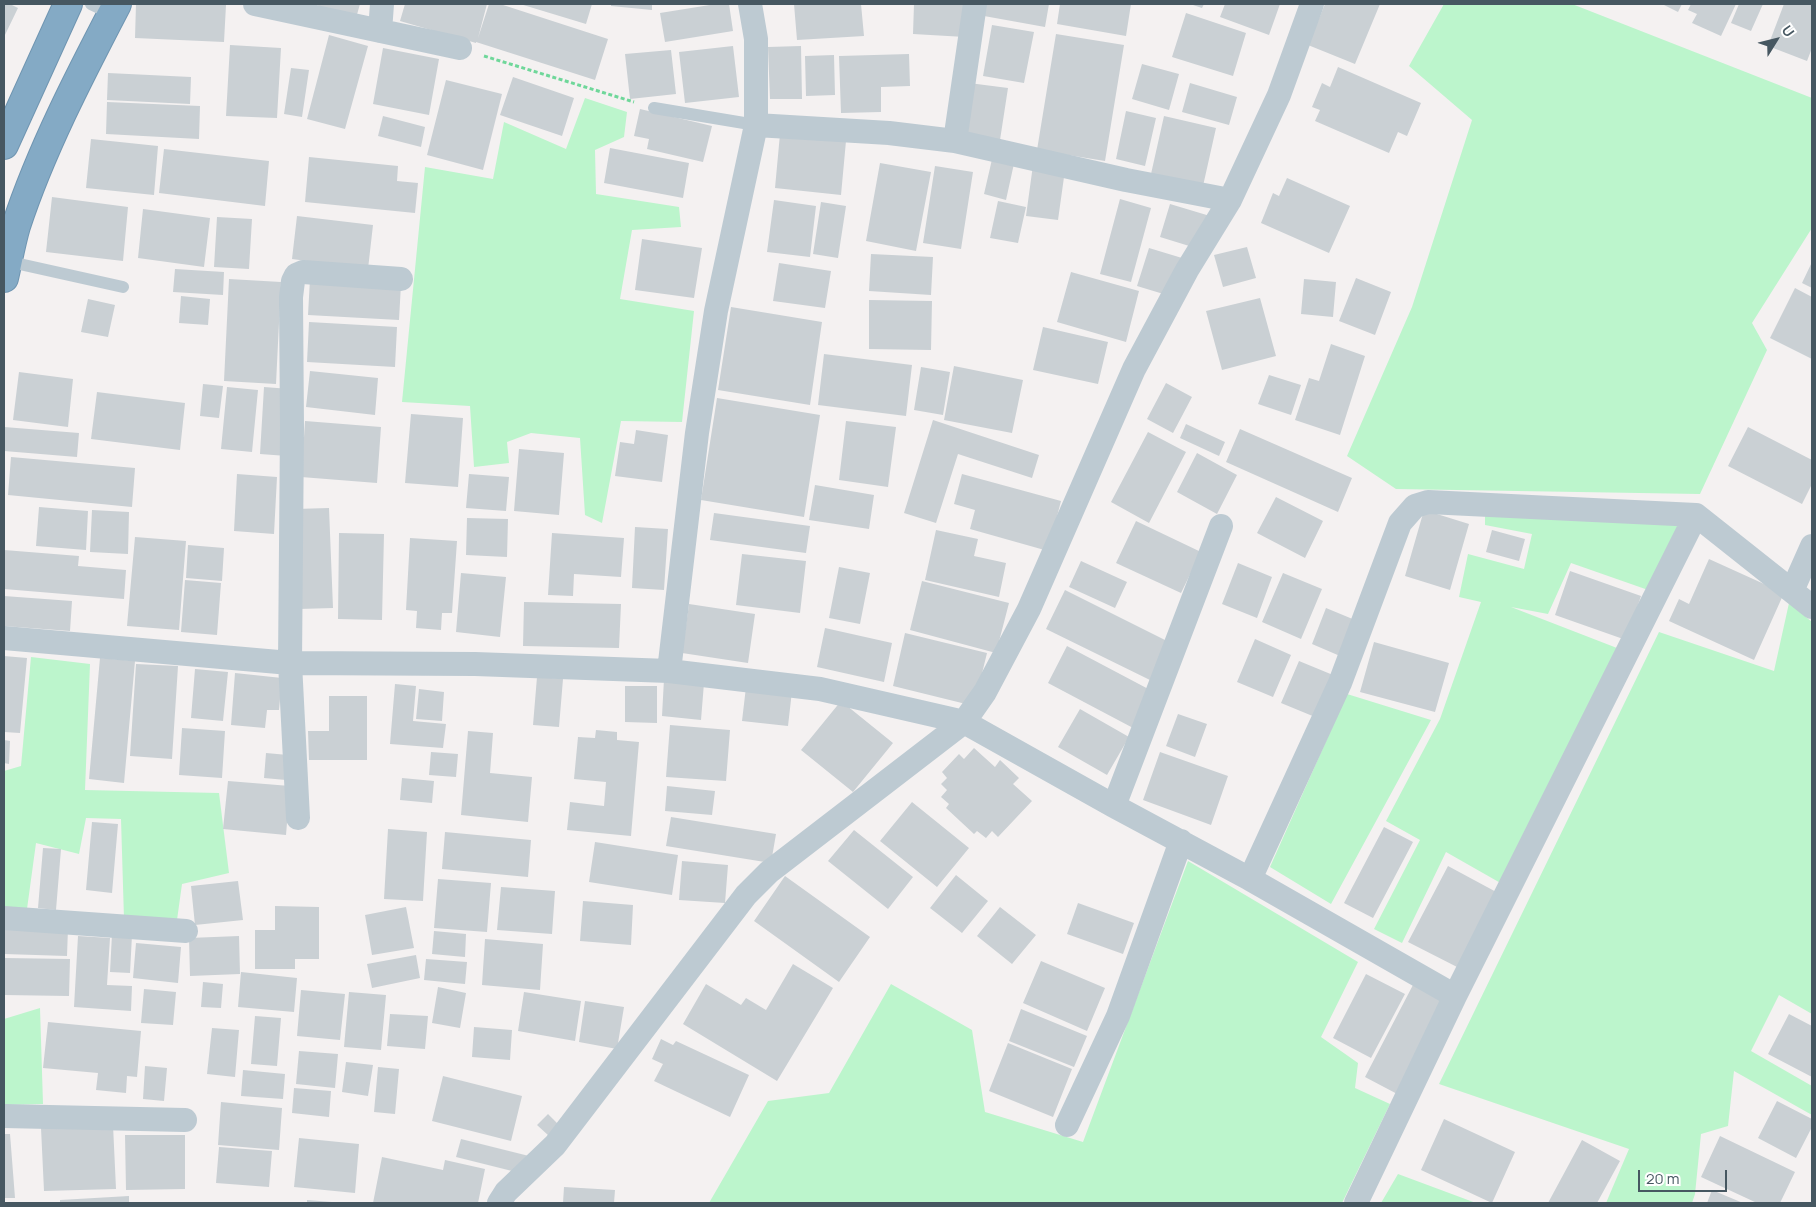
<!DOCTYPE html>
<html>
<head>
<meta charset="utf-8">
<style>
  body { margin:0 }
  #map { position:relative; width:1816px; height:1207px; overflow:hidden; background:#f4f1f1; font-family:Manrope,sans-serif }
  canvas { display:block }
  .frame { position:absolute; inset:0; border:5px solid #465761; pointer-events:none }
  .north { position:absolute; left:1751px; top:15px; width:50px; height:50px; -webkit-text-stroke:4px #fff; paint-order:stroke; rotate:54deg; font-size:14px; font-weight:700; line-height:20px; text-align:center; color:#465761 }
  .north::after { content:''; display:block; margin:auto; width:18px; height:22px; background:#465761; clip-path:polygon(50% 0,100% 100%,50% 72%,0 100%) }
  .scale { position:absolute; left:1638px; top:1170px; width:89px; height:22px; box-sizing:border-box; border:2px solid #465761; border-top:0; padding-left:6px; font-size:15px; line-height:18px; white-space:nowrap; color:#465761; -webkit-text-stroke:4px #fff; paint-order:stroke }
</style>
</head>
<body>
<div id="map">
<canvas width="1816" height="1207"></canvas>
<div class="frame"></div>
<div class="north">U</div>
<div class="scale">20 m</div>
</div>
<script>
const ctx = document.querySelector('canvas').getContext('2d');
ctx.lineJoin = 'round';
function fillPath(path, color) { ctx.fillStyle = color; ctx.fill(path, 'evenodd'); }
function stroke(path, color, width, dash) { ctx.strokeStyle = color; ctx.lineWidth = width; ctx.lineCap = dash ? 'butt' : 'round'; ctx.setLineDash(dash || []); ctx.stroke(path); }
const green = new Path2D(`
  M1444 4H1572L1812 98V228L1752 323 1767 350 1700 494 1396 489 1347 456 1412 307 1472 120 1409 66Z
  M585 98 627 112 624 137 595 150 596 194 679 207 681 227 632 230 620 299 694 311 682 422 621 421 602 523 585 515 580 438 531 433 507 442 509 463 474 467 470 406 402 402 425 167 493 179 504 122 566 149Z
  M1485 515 1683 522 1651 591 1571 563 1548 614 1511 607 1617 648 1504 885 1446 852 1402 943 1374 929 1420 840 1386 821 1440 719 1481 602 1459 597 1468 554 1524 569 1532 534 1485 525Z
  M1789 603 1812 622V1014L1779 995 1751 1051 1812 1086V1115L1734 1071 1728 1126 1701 1134 1695 1194 1692 1203H1606L1629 1149 1439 1084 1659 632 1774 671Z
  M31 657 90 664 85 790 219 793 229 873 182 884 177 920 124 919 121 819 86 818 79 854 36 843 27 909H4V771L21 766Z
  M1347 694 1431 720 1331 904 1270 867Z
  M1188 861 1358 962 1321 1037 1358 1063 1355 1088 1390 1104 1342 1203H709L768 1101 829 1093 891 984 972 1030 985 1112 1083 1142Z
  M40 1008 43 1104 4 1105V1019Z
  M1398 1174 1476 1203H1381Z`);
const building = new Path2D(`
  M4 4H10L18 8 4 37Z
  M136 4 226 5 224 42 135 38Z
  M319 4H360L356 18 317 8Z
  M405 4H487L478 38 489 4H500L608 39 595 80 476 42V43L400 21Z
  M520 4H592L586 24Z
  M611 4H652V10L611 6Z
  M716 4H729L733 31 665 42 660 13Z
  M794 4H861L864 36 797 40Z
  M914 4H967L965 37 913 34Z
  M986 4H1049L1045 27 984 16Z
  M1060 4H1131L1126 36 1057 24Z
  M1190 4H1204L1202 8Z
  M1225 4H1280L1269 35 1220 17Z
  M1325 4H1380L1355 64 1308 45Z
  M1662 4H1682L1678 12Z
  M1691 4H1736L1721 36 1692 23 1697 14 1688 10Z
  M1739 4H1763L1751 31 1731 23Z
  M1784 4H1812V48L1807 61 1768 46Z
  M1186 13 1246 33 1233 76 1172 57Z
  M992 25 1034 32 1024 83 983 76Z
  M1056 34 1124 45 1105 161 1037 150Z
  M329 35 368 46 345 129 307 119Z
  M230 45 281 48 277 118 226 116Z
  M733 46 739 97 685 103 679 52Z
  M801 46 802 99H770L768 47Z
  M383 48 439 59 429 115 373 104Z
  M671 50 676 94 630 99 625 54Z
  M909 54 910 86 881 87V112L841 113 839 56Z
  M834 55 835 95 806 96 805 56Z
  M1142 64 1179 74 1169 110 1132 99Z
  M1338 67 1421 103 1407 136 1398 132 1389 153 1315 121 1320 110 1312 107 1322 83 1330 87Z
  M291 68 309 70 302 117 284 114Z
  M108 73 191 77 190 104 107 100Z
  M513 77 574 98 562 136 500 115Z
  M446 80 502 94 483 170 427 155Z
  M969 83 1008 88 1000 140 962 134Z
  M1190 83 1237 97 1229 125 1182 112Z
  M107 102 200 106 199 139 106 134Z
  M640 109 712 126 703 162 647 149 649 139 634 136Z
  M1126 111 1156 118 1145 166 1116 159Z
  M383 116 425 127 421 147 378 136Z
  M1164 116 1216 128 1203 186 1151 174Z
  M780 134 846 141 841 195 775 188Z
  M91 139 158 146 154 195 86 188Z
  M610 148 689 163 683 198 604 183Z
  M164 149 269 161 265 206 159 193Z
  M993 155 1015 159 1006 200 984 194Z
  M309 157 398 166 397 181 418 183 415 213 305 202Z
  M880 163 931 172 916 251 866 241Z
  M1033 165 1065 170 1058 220 1026 216Z
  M935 166 973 172 961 249 923 243Z
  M1287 178 1350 206 1329 253 1261 223 1273 193 1279 196Z
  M52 197 128 207 123 261 46 252Z
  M1120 199 1151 208 1131 282 1100 274Z
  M774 200 816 206 810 257 767 252Z
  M998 201 1026 207 1018 243 990 238Z
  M821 202 846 206 838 258 813 254Z
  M1170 204 1210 216 1199 249 1160 237Z
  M143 209 210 218 204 267 138 258Z
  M297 216 373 225 368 269 292 259Z
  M217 217 252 219 249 269 214 267Z
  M642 239 702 248 694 298 635 290Z
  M1247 247 1256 278 1223 287 1214 255Z
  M1149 248 1182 258 1170 296 1137 286Z
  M871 254 933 257 931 295 869 291Z
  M1812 262V288L1802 283Z
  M779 263 831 271 825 308 773 301Z
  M175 269 224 272 223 295 173 292Z
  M1071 272 1139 291 1126 342 1057 322Z
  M1356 278 1391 292 1375 335 1339 321Z
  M229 279 281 282 276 384 224 381Z
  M310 279 401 284 399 320 308 315Z
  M1304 279 1336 282 1333 317 1301 314Z
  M1795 288 1812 297V359L1770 338Z
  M181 296 210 299 208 325 179 323Z
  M1260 298 1276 356 1222 370 1206 311Z
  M88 299 115 305 108 337 81 332Z
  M869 300 932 301 931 350 869 349Z
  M731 307 822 322 810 405 718 390Z
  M309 322 397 327 395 367 307 362Z
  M1043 327 1108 342 1098 384 1033 370Z
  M1331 344 1365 356 1340 435 1295 420 1309 378 1319 381Z
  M824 354 912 365 906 416 818 405Z
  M954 366 1023 380 1012 433 944 420Z
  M921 367 950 372 943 415 914 410Z
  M310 371 378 378 375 415 306 407Z
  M19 372 73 379 68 427 13 420Z
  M1269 375 1301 385 1291 415 1258 404Z
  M1166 383 1192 397 1173 433 1147 419Z
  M203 384 223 386 219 418 200 416Z
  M227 387 258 390 252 452 221 449Z
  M264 387 290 389 287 456 260 454Z
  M97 392 185 403 180 450 91 439Z
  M717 398 820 415 804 517 701 500Z
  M411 414 463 418 458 487 405 483Z
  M933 420 1039 455 1032 478 958 454 936 523 904 513Z
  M305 421 381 427 377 483 301 477 296 436 304 437Z
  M846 421 896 427 888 487 839 480Z
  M1186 424 1225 442 1219 456 1180 438Z
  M4 427 79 433 77 457 4 451Z
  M1748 427 1812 460V484L1802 504 1728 466Z
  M1240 429 1352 478 1338 512 1226 462Z
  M636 430 668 435 662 482 615 476 620 442 634 444Z
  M1148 432 1186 452 1149 523 1111 502Z
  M519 449 564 453 559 515 514 511Z
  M1197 453 1237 475 1217 514 1177 492Z
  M11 457 135 468 132 507 8 495Z
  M237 474 277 477 274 534 234 531Z
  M469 474 509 477 506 511 466 508Z
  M962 474 1061 501 1048 551 970 529 975 510 954 504Z
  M815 485 874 495 869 529 809 520Z
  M1276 497 1323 521 1305 558 1257 533Z
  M39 507 88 511 86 550 36 546Z
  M329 508 333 608 299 609 295 509Z
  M92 510 129 512 128 554 90 552Z
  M1424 510 1469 524 1450 590 1405 576Z
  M714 513 810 526 806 553 710 540Z
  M467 518 508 519 507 557 466 555Z
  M1136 521 1201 552 1181 593 1116 563Z
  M635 527 668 529 664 590 632 588Z
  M936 530 978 539 974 556 1006 563 999 597 925 580Z
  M1492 530 1525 539 1519 561 1486 552Z
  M339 533 384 534 382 620 338 619Z
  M552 533 624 538 621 577 574 574 573 596 548 595Z
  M135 537 186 541 179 630 127 626Z
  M410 538 457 541 452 613H442L441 630 416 628 417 611 406 610Z
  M188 545 224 548 222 581 186 578Z
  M4 550 79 556 78 566 126 570 124 599 4 589Z
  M742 554 806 561 800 613 736 605Z
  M1709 559 1784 593 1754 660 1669 621 1679 599 1689 604Z
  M1081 561 1127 582 1115 608 1069 587Z
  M1238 563 1272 577 1257 618 1222 604Z
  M839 567 870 573 860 624 829 618Z
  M1570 571 1641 596 1626 640 1555 615Z
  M461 573 506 577 500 637 456 632Z
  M1283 573 1322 589 1301 639 1262 622Z
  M185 580 221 583 217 635 181 632Z
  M922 581 1009 603 996 653 910 630Z
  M1065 590 1171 643 1152 681 1046 629Z
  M4 596 72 601 70 631 4 626Z
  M524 602 621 604 619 648 523 646Z
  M689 604 755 614 748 663 682 653Z
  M1326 608 1355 620 1340 656 1312 644Z
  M825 628 892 643 884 682 817 667Z
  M905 633 987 653 974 706 893 686Z
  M1255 639 1291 655 1273 697 1237 682Z
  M1374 642 1449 663 1435 712 1360 692Z
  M1067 646 1154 692 1135 729 1048 683Z
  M4 656 27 658 20 733 4 732Z
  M100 658 135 661 124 783 89 779Z
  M1299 661 1333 675 1315 717 1281 703Z
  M136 664 178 666 172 759 130 756Z
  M195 669 228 672 223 721 191 718Z
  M235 673 282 678 279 710H267L265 728 231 725Z
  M537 677 563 679 559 727 533 725Z
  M664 679 704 683 701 720 662 716Z
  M395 684 416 686 413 721 446 724 443 748 390 744Z
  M625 686H657V723L625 722Z
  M746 687 792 691 788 726 742 721Z
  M419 689 444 692 442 721 416 719Z
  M329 696H367V760H309L308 731H329Z
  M841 701 893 743 853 792 801 750Z
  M1080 709 1129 737 1107 775 1058 747Z
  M1178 714 1207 724 1195 757 1166 746Z
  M670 725 730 730 726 781 666 777Z
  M182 728 225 731 222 778 179 775Z
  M596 730 617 732V740L639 742 631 836 567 830 570 802 604 806 606 782 574 779 578 737 595 738Z
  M468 731 493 733 490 773 532 777 528 822 461 815Z
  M4 740 10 741 9 764 4 763Z
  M974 748 995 767 1000 760 1019 778 1013 784 1032 801 998 837 992 831 986 838 977 831 974 834 946 808 949 804 941 797 947 790 941 784 947 778 942 772 959 754 964 759Z
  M431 752 458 754 456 777 429 775Z
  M1160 752 1228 776 1211 825 1143 800Z
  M266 753 288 755 286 780 264 778Z
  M402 778 434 781 432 803 400 800Z
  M228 781 290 786 286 835 223 829Z
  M667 786 715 791 712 815 665 811Z
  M912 802 969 848 937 887 880 841Z
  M671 817 776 834 771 863 666 846Z
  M92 822 118 824 112 893 86 890Z
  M1384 827 1413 842 1373 918 1344 903Z
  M388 829 427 832 423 901 384 899Z
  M854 830 913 877 888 909 828 861Z
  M445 832 531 840 528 877 442 869Z
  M595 842 678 855 672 895 589 882Z
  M43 848 61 849 56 910 38 908Z
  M682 861 728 865 725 903 679 900Z
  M1448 866 1500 894 1461 969 1408 942Z
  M956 875 988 901 962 933 930 908Z
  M785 876 870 937 839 982 754 921Z
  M438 879 491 883 487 932 434 928Z
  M238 881 243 920 195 925 191 886Z
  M501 887 555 891 552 934 497 930Z
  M583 901 633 905 631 945 580 941Z
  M1078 903 1134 923 1123 954 1067 934Z
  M275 906 319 907V959H295V969H255V930H275Z
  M406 907 414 948 372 955 365 915Z
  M1000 907 1036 935 1012 964 977 936Z
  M4 925 68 928 67 956 4 954Z
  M434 931 466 934 465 957 432 954Z
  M112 934 132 935 130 973 110 972Z
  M78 936 110 938 107 985 132 986 131 1011 74 1007Z
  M239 936 240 974 190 976 189 938Z
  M485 939 543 944 540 990 482 985Z
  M136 943 181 947 178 983 133 978Z
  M416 955 420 978 372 988 367 964Z
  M4 958 70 959 69 996 4 995Z
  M426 959 467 962 465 984 424 980Z
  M1041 961 1105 988 1087 1031 1023 1003Z
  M793 964 833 988 777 1081 683 1024 706 984 741 1005 746 998 766 1010Z
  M241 972 297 978 294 1012 238 1007Z
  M1366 974 1405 994 1371 1058 1333 1038Z
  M203 982 223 984 221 1008 201 1007Z
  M1414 983 1450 1003 1401 1096 1365 1077Z
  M438 987 466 993 460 1028 432 1023Z
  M144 989 176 992 173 1025 141 1023Z
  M301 990 345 994 340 1040 297 1036Z
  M349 992 386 995 381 1050 344 1047Z
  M524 992 581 1001 575 1041 518 1031Z
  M585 1001 624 1007 617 1049 579 1042Z
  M1021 1009 1087 1036 1074 1067 1009 1041Z
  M390 1014 428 1016 425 1049 387 1046Z
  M1789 1014 1812 1026V1077L1768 1054Z
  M255 1016 281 1018 277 1066 251 1064Z
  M48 1022 141 1031 137 1077 127 1076 126 1093 96 1090 98 1073 43 1068Z
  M474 1027 512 1030 510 1060 472 1057Z
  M212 1028 239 1030 235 1077 207 1074Z
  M661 1039 673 1045 676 1041 749 1075 730 1117 654 1081 663 1064 652 1059Z
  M1008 1043 1072 1069 1053 1117 989 1091Z
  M299 1051 338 1054 335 1088 296 1084Z
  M346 1062 373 1065 368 1096 342 1092Z
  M145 1066 167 1068 164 1101 143 1099Z
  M378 1067 399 1069 395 1114 374 1112Z
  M243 1070 285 1074 283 1099 241 1096Z
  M443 1076 522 1096 511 1141 432 1121Z
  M294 1088 331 1091 329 1117 292 1113Z
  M1777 1101 1812 1119V1127L1796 1158 1758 1138Z
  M221 1102 282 1108 279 1150 218 1145Z
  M548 1114 559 1125 549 1136 537 1125Z
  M1444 1119 1515 1152 1492 1203 1421 1170Z
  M113 1125 116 1189 44 1191 41 1128Z
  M4 1134H10L15 1198H4Z
  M125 1135H185V1189L126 1190Z
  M1720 1136 1795 1172 1780 1203H1757L1701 1177Z
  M299 1138 359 1144 355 1193 294 1187Z
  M461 1139 529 1156 524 1174 456 1157Z
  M1582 1140 1620 1161 1597 1203H1548Z
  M219 1147 272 1151 269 1187 216 1183Z
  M382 1157 443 1170 445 1160 485 1169 478 1203H373Z
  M564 1187 615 1190 614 1203H563Z
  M1712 1190 1743 1203H1707Z
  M129 1196V1203H60V1200Z
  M307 1200 332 1202V1203H307Z`);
const path = new Path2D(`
  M484 56 634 102`);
const lane = new Path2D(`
  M91 4 112 14
  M654 108 756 125
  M6 261 123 287`);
const street = new Path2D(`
  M255 4 460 48
  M380 31 382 4
  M756 125 889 133 955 141 1126 180 1230 200
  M955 141 975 4
  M1792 591 1812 546
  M4 638 290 663 475 664 669 671 820 689 964 722 1114 806 1250 879 1455 996
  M669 671 697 433 716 311 756 125V39L750 4
  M1114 806 1221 526
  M298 818 290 663 292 428 291 297 293 281 296 275 303 272 401 279
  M1250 879 1340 683 1400 523 1415 506 1428 502 1696 515
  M4 918 186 931
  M4 1116 185 1120
  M1067 1125 1118 1016 1181 841
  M499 1203 506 1192 555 1145 746 895 769 872 964 722 985 692 1029 609 1134 369 1187 270 1230 200 1279 95 1312 4
  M1356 1203 1455 996 1696 515 1812 607`);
const highway = new Path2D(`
  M4 145 68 4
  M4 278C8 261 11 243 16 226 41 150 80 75 117 4`);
fillPath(green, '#bcf5cc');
fillPath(building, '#cad0d4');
stroke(highway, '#6f95b1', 30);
stroke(path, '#6fd79a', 3, [4, 2.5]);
stroke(lane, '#bdcad2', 12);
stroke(street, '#bdcad2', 24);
stroke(highway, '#84aac5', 28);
</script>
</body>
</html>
